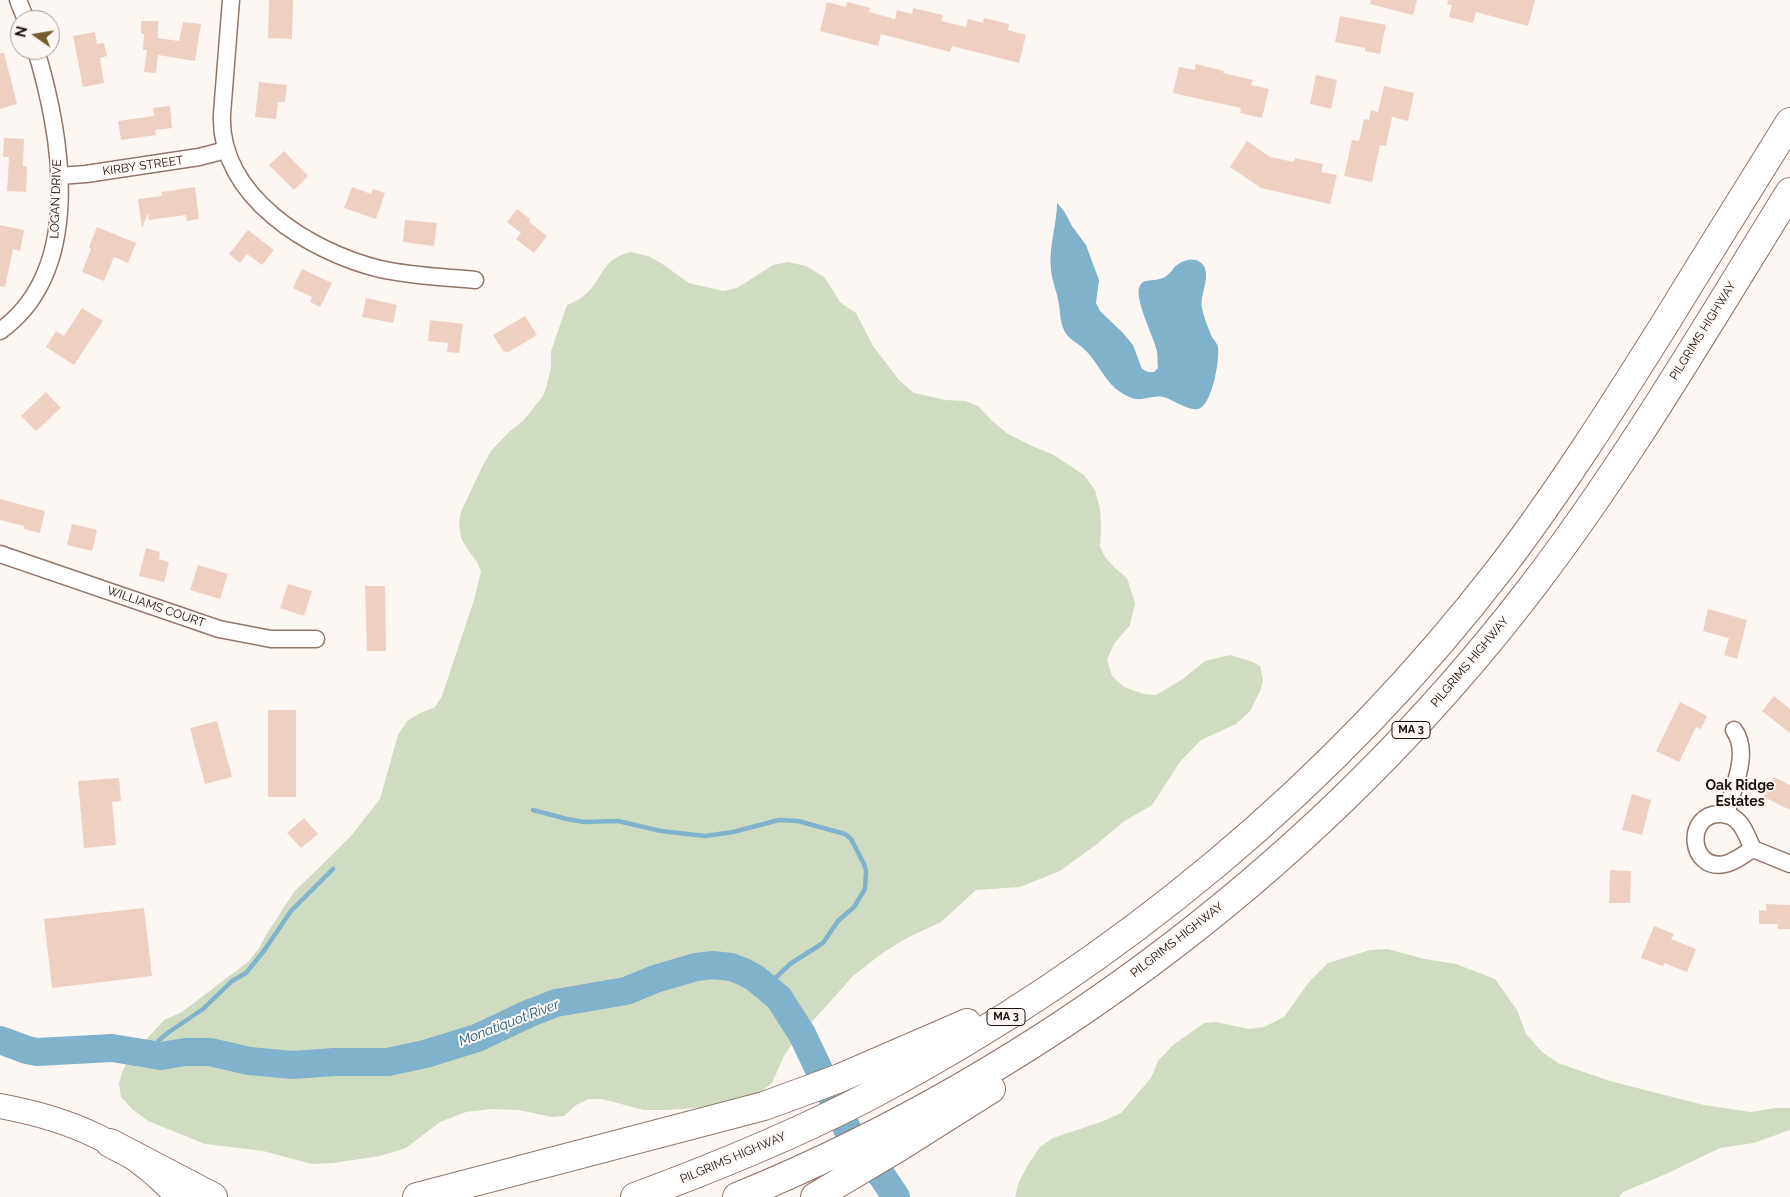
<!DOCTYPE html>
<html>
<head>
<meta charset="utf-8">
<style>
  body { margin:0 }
  #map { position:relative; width:1790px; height:1197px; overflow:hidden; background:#fdf7f4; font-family:Raleway,sans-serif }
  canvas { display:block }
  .north { position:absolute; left:10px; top:10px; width:50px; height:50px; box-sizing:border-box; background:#fdf7f4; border:1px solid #a39b97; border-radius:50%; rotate:283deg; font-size:14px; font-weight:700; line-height:20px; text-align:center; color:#1b110c }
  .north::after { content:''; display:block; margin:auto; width:18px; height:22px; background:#765d2e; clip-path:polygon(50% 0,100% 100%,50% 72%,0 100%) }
</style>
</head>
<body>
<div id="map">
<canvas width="1790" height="1197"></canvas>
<div class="north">N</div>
</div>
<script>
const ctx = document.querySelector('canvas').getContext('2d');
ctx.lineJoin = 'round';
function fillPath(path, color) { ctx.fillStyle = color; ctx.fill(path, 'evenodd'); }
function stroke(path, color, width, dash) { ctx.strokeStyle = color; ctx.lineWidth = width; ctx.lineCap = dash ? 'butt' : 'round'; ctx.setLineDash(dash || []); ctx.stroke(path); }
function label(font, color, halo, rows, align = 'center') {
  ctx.font = font + ' Raleway,sans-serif'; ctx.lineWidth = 4; ctx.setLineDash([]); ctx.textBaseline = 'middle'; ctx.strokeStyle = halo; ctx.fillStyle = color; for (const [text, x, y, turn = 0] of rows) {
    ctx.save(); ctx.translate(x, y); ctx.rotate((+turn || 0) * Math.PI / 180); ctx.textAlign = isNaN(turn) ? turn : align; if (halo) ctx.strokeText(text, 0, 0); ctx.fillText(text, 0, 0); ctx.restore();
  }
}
const green = new Path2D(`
  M631 252 648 256 661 263 689 283 723 291 737 288 773 265 788 262 806 266 824 277 841 303 856 313 873 346 899 380 914 393 946 400 965 401 978 406 991 420 1008 434 1032 446 1052 454 1084 475 1095 490 1100 509 1101 528 1100 546 1105 557 1115 568 1127 578 1135 603 1130 625 1114 644 1107 660 1112 676 1124 687 1144 694 1156 695 1183 679 1205 661 1230 655 1253 662 1260 666 1263 680 1261 689 1250 711 1236 724 1201 740 1180 762 1152 805 1123 822 1097 844 1060 871 1020 887 976 890 941 922 907 938 884 952 854 975 792 1044 784 1056 772 1083 762 1091 734 1101 694 1108 666 1110H644L602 1099H589L576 1105 564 1116 552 1117 518 1110 492 1109 466 1112 440 1122 406 1148 380 1156 333 1163 312 1164 263 1151 205 1144 148 1121 132 1109 121 1097 119 1084 122 1072 131 1056 164 1020 182 1012 249 961 259 948 266 935 294 892 351 836 380 799 398 735 407 721 420 713 435 707 442 696 474 600 481 572 477 562 468 550 461 538 459 523 461 512 482 467 491 451 511 430 523 421 543 396 547 385 551 367V351L567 305C575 302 582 298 588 292 605 274 602 259 631 252Z
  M1387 949 1425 959 1456 964 1495 979 1517 1010 1526 1034 1542 1052 1558 1063 1610 1081 1704 1105 1751 1112 1775 1108H1790V1130L1754 1143 1720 1148 1666 1174 1623 1192 1619 1197H1015L1019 1182 1029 1163 1040 1147 1053 1138 1101 1122 1121 1113 1151 1078 1158 1061 1173 1045 1204 1023 1216 1022 1249 1029 1264 1027 1284 1017 1309 982 1328 963 1370 950Z`);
const water = new Path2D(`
  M1057 203 1064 211 1072 226 1086 245 1099 280 1096 303 1100 311 1123 333 1133 345 1142 369 1148 372H1154L1158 368C1157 363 1158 357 1157 352 1155 338 1131 295 1141 284 1148 276 1161 286 1173 269 1178 262 1192 256 1200 262 1214 272 1199 295 1202 308 1204 318 1208 328 1212 337 1214 340 1217 343 1218 347 1220 359 1212 406 1198 409 1187 411 1173 399 1163 397 1154 395 1145 400 1136 399 1130 398 1121 393 1116 389 1103 378 1096 359 1083 348 1076 342 1067 338 1064 330 1060 321 1060 312 1059 304 1057 292 1052 281 1051 270 1048 249 1057 225 1057 203Z`);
const stream = new Path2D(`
  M533 810 567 819 584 822 618 821 661 831 705 836 733 832 779 820 798 821 845 834 851 839 864 864 866 871 865 889 854 907 838 921 823 943 790 964 767 986
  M151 1055 159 1040 169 1032 203 1009 232 981 246 973 263 952 291 911 333 869`);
const river = new Path2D(`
  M0 1040 27 1050 37 1052 112 1048 161 1056 185 1052H210L249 1061 293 1065 334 1062H388L425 1054 477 1038 530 1013 556 1003 626 991 655 979 696 967 713 965 731 967 744 972 755 978 779 998 802 1034 851 1137 863 1155 882 1176 896 1197`);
const building = new Path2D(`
  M269 0H293L292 39 268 38Z
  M1371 0H1417L1413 15 1370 4Z
  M1448 0H1535L1528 26 1476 12 1473 23 1449 17 1452 5 1447 4Z
  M827 2 846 7 847 2 870 8 869 12 895 19 897 10 912 14 913 8 943 15 941 21 966 27 968 19 983 23 984 18 1009 24 1008 30 1026 35 1019 63 952 46 950 52 881 34 878 46 820 31Z
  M1340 16 1386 25 1380 54 1365 51V48L1335 42Z
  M141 21H158V38L179 41 183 22 201 24 195 61 158 55 156 73 144 72 147 50H143L144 34 141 33Z
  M95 32 97 44 104 43 107 56 100 58 104 83 83 87 73 36Z
  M0 53H4L17 104 0 109Z
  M1196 64 1224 71 1223 73 1253 80 1251 85 1269 89 1262 118 1240 113 1241 108 1173 93 1179 67 1195 70Z
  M1316 75 1337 80 1331 109 1310 104Z
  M259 82 287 85 285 102H278L276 119 255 117Z
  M1384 86 1414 93 1408 121 1392 117 1386 146 1380 145 1372 182 1344 176 1352 140 1359 141 1364 119 1369 120 1371 110 1378 112Z
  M170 106 172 128 155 130 156 135 121 140 118 121 154 116 153 108Z
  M4 138 24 139 23 166 27 167 26 192 7 191 9 157H3Z
  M1247 141 1270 157 1294 162 1295 158 1323 164 1321 172 1337 175 1330 204 1261 188 1230 167Z
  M284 151 308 176 294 190 269 165Z
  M195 187 199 219 187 221 186 215 149 220 148 213 142 228 138 199 162 196V192Z
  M352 187 371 194 373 189 385 193 376 219 344 208Z
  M517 209 530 219 529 222 547 236 534 253 516 239 521 233 507 222Z
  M405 220 437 223 434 246 403 242Z
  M0 225 24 230 20 251 13 249 5 287 0 286Z
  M97 227 136 243 128 263 114 257 104 281 82 272 91 249 89 247Z
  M248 230 274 250 262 265 247 254 240 263 229 254Z
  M302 269 332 283 320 307 310 302 312 297 293 288Z
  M366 298 397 305 393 323 362 317Z
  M82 308 103 321 74 365 46 347 56 331 64 336Z
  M525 316 537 335 507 353 506 351 504 352 493 335Z
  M430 320 463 324 459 353 447 352 448 343 428 341Z
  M46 392 61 408 36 431 21 416Z
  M0 499 45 511 40 533 24 529V526L0 520Z
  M72 524 97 530 92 551 67 545Z
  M146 548 160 552 159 559 169 562 164 582 139 576Z
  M198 565 228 574 220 599 190 590Z
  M288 584 312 591 304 616 280 608Z
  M365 586H385L386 651H367Z
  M1708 609 1747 620 1737 659 1724 655 1729 638 1703 631Z
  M1774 696 1790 709V733L1762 711Z
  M1680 702 1707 716 1701 729 1696 727 1679 762 1656 751Z
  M268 710H296V797H268Z
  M217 721 232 777 205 784 190 728Z
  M1774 777 1790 785V810L1764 797Z
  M119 778 121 801 112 802 116 845 84 848 78 781Z
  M1632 794 1651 800 1642 835 1622 830Z
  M304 818 318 834 301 848 287 833Z
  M1610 870 1631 871 1630 903H1609Z
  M1766 904 1790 905V929H1778V924H1759V910L1766 911Z
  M144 908 152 976 52 988 44 919Z
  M1654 926 1674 934 1671 939 1696 949 1687 972 1664 963 1663 966 1641 958Z`);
const street = new Path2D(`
  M18 0 26 20
  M231 0 222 114C218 196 310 252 380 269 411 276 443 277 475 280
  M59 176 86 174 199 157 226 150
  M0 331C85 270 62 137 36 50
  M0 554 219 629 271 639H316
  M1726 815C1732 789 1751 754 1734 730
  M1753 849C1744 854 1735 862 1725 864 1689 872 1684 813 1721 814 1728 814 1736 818 1741 825 1746 832 1749 841 1753 849L1790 864`);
const secondary = new Path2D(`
  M0 1106C71 1119 128 1143 178 1197`);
const highway = new Path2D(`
  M110 1143 213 1197
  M417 1197 764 1106 840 1078 967 1023
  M635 1197C716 1167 797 1134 873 1094 1118 964 1334 785 1503 565 1562 487 1614 405 1666 322 1707 255 1749 188 1790 122
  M737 1197C1047 1070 1325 856 1529 591 1626 465 1706 327 1790 192
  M815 1197 899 1147 991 1089`);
const shields = [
  [1411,730,38],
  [1006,1017,38]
];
const shieldNames = [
  ["MA 3",1411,730],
  ["MA 3",1006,1017]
];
const streetNames = [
  ["KIRBY STREET",143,166,-8],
  ["LOGAN DRIVE",56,199,-88],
  ["PILGRIMS HIGHWAY",1703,331,-58],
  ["WILLIAMS COURT",156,607,19],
  ["PILGRIMS HIGHWAY",1470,662,-50],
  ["PILGRIMS HIGHWAY",1177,940,-38],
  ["PILGRIMS HIGHWAY",733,1158,-23]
];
const neighbourhoodNames = [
  ["Oak Ridge",1740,786],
  ["Estates",1740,802]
];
const waterNames = [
  ["Monatiquot River",509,1023,-21]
];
fillPath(green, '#d0dcc1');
fillPath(water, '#81b2cb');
stroke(stream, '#81b2cb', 4.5);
stroke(river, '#81b2cb', 28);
fillPath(building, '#eed0c2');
stroke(street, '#917669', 19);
stroke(secondary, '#917669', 26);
stroke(highway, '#917669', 30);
stroke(street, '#fff', 16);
stroke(secondary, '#fff', 24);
stroke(highway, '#fff', 28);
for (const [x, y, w] of shields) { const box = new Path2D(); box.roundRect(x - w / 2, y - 8.5, w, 17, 4); ctx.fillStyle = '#fdf7f4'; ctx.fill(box); stroke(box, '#1b110c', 1); }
label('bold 11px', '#1b110c', null, shieldNames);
label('12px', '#1b110c', '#fdf7f4', streetNames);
label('bold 14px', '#1b110c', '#fdf7f4', neighbourhoodNames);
label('italic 14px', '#215d77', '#fdf7f4', waterNames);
</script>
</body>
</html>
